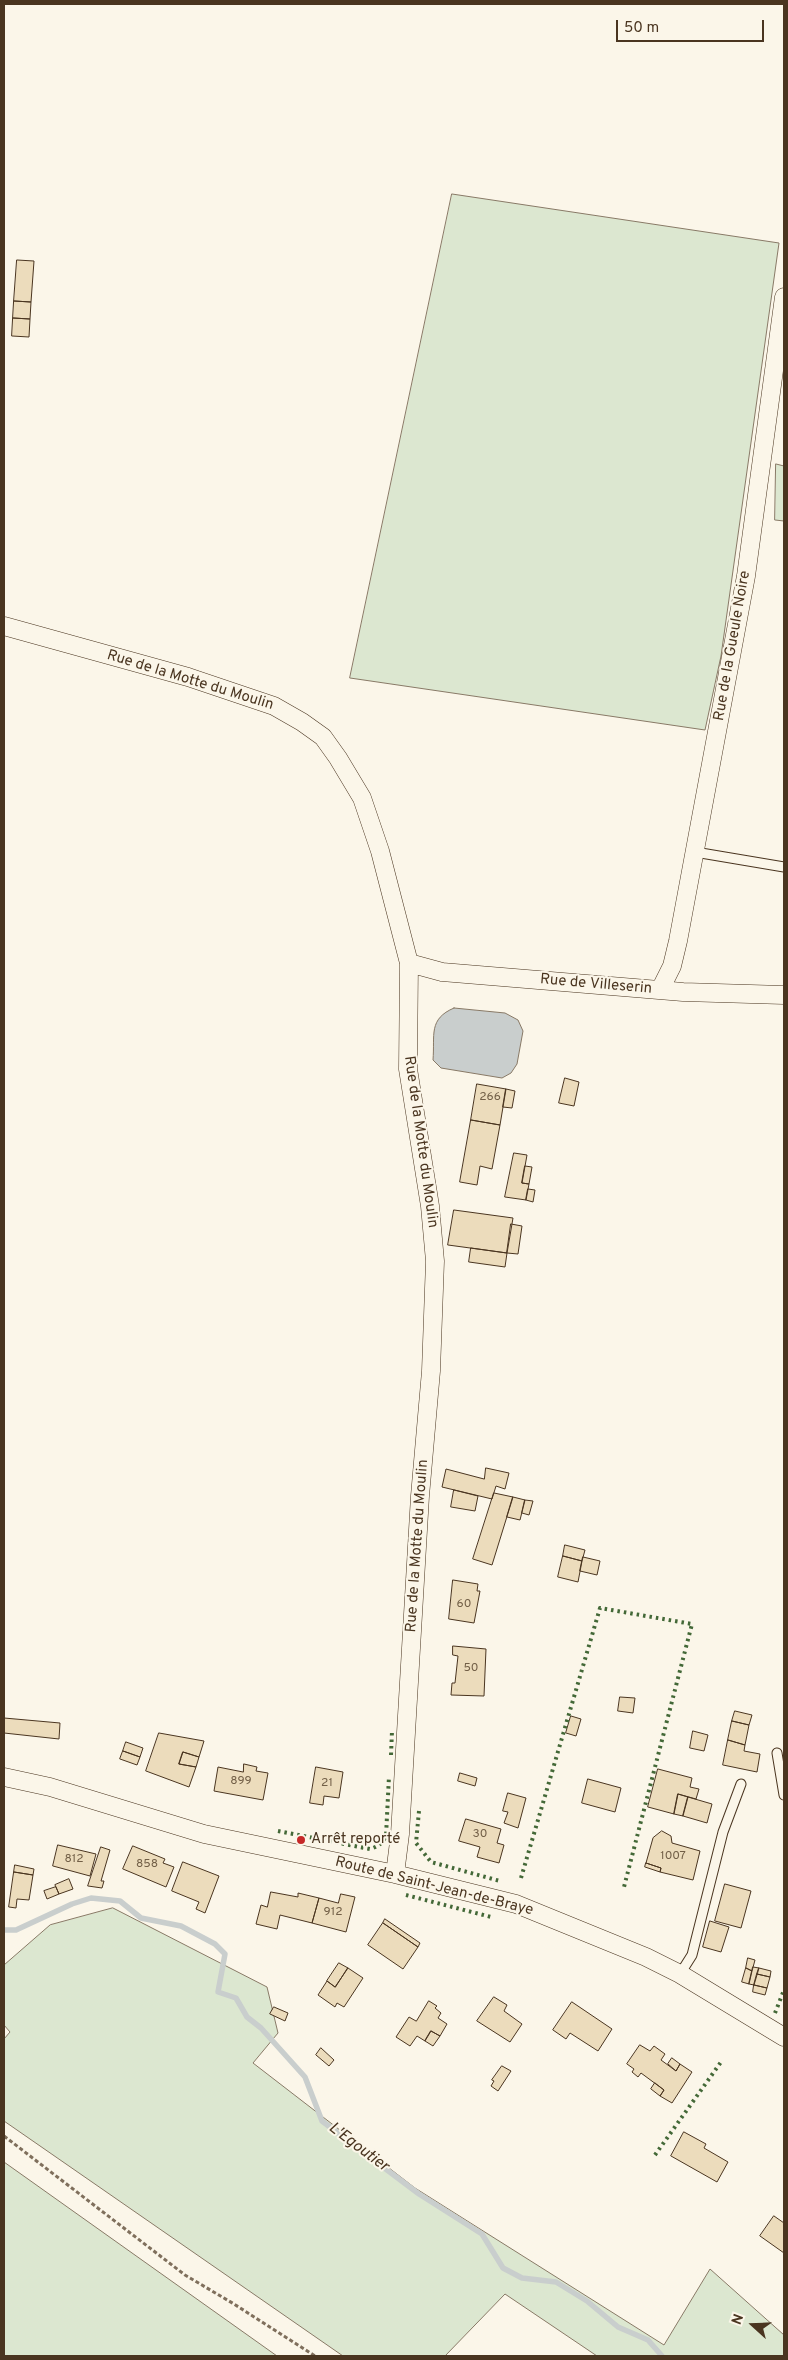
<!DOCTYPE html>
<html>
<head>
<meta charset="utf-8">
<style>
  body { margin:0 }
  #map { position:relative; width:788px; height:2360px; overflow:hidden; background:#fbf6e9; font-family:Overpass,sans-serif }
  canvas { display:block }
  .frame { position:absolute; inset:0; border:5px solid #4a3520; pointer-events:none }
  .north { position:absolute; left:728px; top:2300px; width:50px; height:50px; -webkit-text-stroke:4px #fbf6e9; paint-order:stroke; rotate:290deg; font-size:14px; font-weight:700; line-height:20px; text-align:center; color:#4a3520 }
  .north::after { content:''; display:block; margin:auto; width:18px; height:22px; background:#4a3520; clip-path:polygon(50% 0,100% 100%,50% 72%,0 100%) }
  .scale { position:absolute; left:616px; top:20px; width:148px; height:22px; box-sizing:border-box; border:2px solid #4a3520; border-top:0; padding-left:6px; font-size:15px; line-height:18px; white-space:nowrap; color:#4a3520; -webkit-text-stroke:4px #fbf6e9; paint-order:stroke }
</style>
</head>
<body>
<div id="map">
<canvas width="788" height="2360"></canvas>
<div class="frame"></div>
<div class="north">N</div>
<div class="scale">50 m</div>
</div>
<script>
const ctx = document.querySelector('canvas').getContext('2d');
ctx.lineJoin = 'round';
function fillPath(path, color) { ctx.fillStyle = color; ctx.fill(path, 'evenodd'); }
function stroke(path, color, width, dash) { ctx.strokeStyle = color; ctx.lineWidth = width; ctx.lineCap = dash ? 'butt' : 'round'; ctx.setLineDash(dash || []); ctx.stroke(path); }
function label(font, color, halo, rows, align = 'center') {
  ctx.font = font + ' Overpass,sans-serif'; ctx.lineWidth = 4; ctx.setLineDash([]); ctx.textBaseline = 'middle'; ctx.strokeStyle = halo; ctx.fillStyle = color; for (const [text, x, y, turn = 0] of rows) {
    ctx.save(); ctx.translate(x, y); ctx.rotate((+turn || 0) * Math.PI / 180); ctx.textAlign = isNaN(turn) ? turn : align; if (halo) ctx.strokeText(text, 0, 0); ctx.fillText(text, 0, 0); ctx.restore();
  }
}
const green = new Path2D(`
  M452 194 779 243 721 656 705 730 350 678Z
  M776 464 784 466V521L775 520Z
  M113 1908 267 1987 278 2033 253 2063 415 2188 664 2345 710 2269 784 2335V2356H597L505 2294 445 2356H343L4 2121V2039L10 2032 4 2025V1965L50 1925Z
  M4 2162 277 2356H4Z`);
const water = new Path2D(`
  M454 1008 505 1013 518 1020 523 1031 517 1064 511 1073 502 1078 441 1068 433 1060C435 1035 428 1019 454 1008Z`);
const stream = new Path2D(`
  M4 1930H16L72 1904 91 1898 120 1901 141 1918 181 1926 215 1944 225 1954 218 1992 236 1998 247 2017 261 2028 305 2077 322 2121 419 2194 482 2234 503 2268 522 2278 556 2282 587 2301 618 2327 648 2340 662 2356`);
const building = new Path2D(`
  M17 260 34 261 31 302 14 301Z
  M14 301 31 302 30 319 13 318Z
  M13 318 30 319 29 337 12 336Z
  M565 1078 579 1082 574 1106 559 1103Z
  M477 1084 506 1089 500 1125 471 1120Z
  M506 1089 515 1091 512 1108 503 1107Z
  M471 1120 500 1125 492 1169 480 1166 477 1185 460 1182Z
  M514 1153 527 1155 522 1183 529 1184 526 1200 505 1197Z
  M525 1166 532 1167 529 1184 522 1183Z
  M528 1189 535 1190 533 1202 526 1200Z
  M454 1210 513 1218 507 1253 448 1245Z
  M511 1224 522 1226 518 1254 507 1253Z
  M471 1248 507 1253 505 1267 469 1262Z
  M486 1468 509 1473 505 1489 496 1486 492 1499 442 1487 446 1469 484 1479Z
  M454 1490 478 1496 475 1511 451 1507Z
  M494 1493 513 1497 492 1565 473 1559Z
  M513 1497 525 1500 520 1520 507 1517Z
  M525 1500 533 1501 529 1515 522 1513Z
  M565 1545 585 1550 582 1561 563 1556Z
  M563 1556 582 1561 578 1582 558 1577Z
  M583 1557 600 1561 597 1575 580 1571Z
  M453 1580 478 1584 477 1591H480L474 1623 449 1619Z
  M453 1646 486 1649 484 1696 451 1695 452 1683H455L458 1656 453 1655Z
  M620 1697 635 1698 633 1713 618 1711Z
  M735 1711 752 1715 749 1725 732 1721Z
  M571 1716 581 1719 576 1736 566 1733Z
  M4 1718 60 1723 59 1739 4 1733Z
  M732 1721 749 1725 745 1745 728 1740Z
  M693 1731 708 1735 704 1751 690 1748Z
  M159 1733 204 1741 199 1757 183 1752 179 1764 196 1767 189 1787 146 1771Z
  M728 1740 745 1745 744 1751 760 1754 757 1772 723 1765Z
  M126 1742 143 1748 140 1757 123 1751Z
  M123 1751 140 1757 137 1765 120 1759Z
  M183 1752 199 1757 196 1767 179 1764Z
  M244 1764 257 1767 256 1771 268 1773 263 1800 214 1791 218 1767 243 1772Z
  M316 1767 343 1772 339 1798 324 1796 323 1805 310 1803Z
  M658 1769 692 1778 690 1787 699 1789 696 1799 678 1794 674 1814 648 1807Z
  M460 1773 477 1778 475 1786 458 1781Z
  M588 1779 621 1788 615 1812 582 1803Z
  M508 1793 526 1798 518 1828 504 1823 508 1812 503 1811Z
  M678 1794 688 1797 683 1816 674 1814Z
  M688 1797 712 1804 707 1823 683 1816Z
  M466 1819 501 1829 497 1843 504 1845 499 1863 477 1857 480 1847 459 1841Z
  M662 1831 671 1836 672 1843 700 1851 693 1880 660 1872 661 1868 646 1863 653 1838Z
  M58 1845 96 1854 90 1876 53 1866Z
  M133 1846 165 1859 163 1863 174 1867 166 1887 123 1869Z
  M101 1847 110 1850 101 1881H104L102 1888 88 1886Z
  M183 1862 219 1876 205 1913 196 1909 199 1902 172 1891Z
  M646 1863 661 1868 660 1872 645 1867Z
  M15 1865 34 1869 33 1875 14 1872Z
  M14 1872 33 1875 29 1900 17 1899 16 1908 9 1907Z
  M69 1879 73 1889 59 1894 55 1885Z
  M725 1884 751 1891 741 1928 715 1921Z
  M56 1887 59 1894 47 1899 44 1891Z
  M271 1892 298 1897V1893L319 1898 312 1923 280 1915 277 1929 256 1924 261 1905 267 1907Z
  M341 1894 355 1897 346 1932 312 1923 319 1898 338 1903Z
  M385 1919 420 1943 418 1947 383 1923Z
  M710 1921 729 1927 721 1952 703 1947Z
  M383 1923 418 1947 403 1969 368 1945Z
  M748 1958 755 1960 752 1971 746 1968Z
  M339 1963 348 1968 335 1987 327 1981Z
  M753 1967 759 1968 754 1985 749 1984Z
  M348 1968 363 1978 344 2007 337 2003 335 2007 318 1995 327 1981 335 1987Z
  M746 1968 752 1971 749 1984 742 1982Z
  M759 1968 771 1971 770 1977 757 1974Z
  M757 1974 770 1977 767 1988 754 1985Z
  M754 1985 767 1988 765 1995 753 1992Z
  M494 1997 507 2005 504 2011 522 2024 510 2042 477 2021Z
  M429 2001 437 2006 435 2008 441 2013 438 2018 447 2024 440 2036 431 2031 425 2041 417 2036 410 2046 396 2037 409 2017 416 2021Z
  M572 2002 612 2029 598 2051 570 2033 566 2039 553 2030Z
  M274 2007 288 2013 285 2021 270 2014Z
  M431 2031 440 2036 433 2046 425 2041Z
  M640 2045 650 2051 654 2046 665 2054 661 2060 676 2071 680 2064 692 2072 672 2103 660 2096 664 2090 641 2073 638 2077 632 2072 634 2069 627 2064Z
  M321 2048 334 2060 329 2066 316 2055Z
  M672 2058 680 2064 676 2071 668 2064Z
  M502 2066 511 2071 498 2091 491 2086 494 2081 492 2080Z
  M655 2083 664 2090 660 2096 651 2089Z
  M684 2132 706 2144 704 2148 728 2162 717 2182 671 2156Z
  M774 2216 784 2223V2253L760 2236Z`);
const path = new Path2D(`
  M4 2136 185 2275 234 2304 315 2356`);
const lane = new Path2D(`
  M695 852 784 867
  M777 1753 784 1795
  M680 1974 692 1955 723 1832 741 1784`);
const street = new Path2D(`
  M4 626 188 677 274 706 302 722 323 737 338 758 362 798 380 851 409 963 408 1069 430 1206 435 1261 431 1371 420 1496 400 1834 395 1874
  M409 963 442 972 683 992 784 995
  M660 990 672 966 678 941 746 576 784 297
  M4 1777 50 1787 204 1834 395 1874 516 1904 646 1957 680 1974 784 2037`);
const hedge = new Path2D(`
  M391 1755 392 1731
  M419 1811 416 1843 431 1862 500 1881
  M278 1831 370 1849C377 1847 383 1843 386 1836L389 1776
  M521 1878 600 1608 692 1624 624 1887
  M406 1895 491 1917
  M775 2013 784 1990
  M655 2155 721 2062`);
const markers = [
  [301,1840,5,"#c62828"]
];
const numberNames = [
  ["266",490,1098],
  ["60",464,1605],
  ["50",471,1669],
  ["899",241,1782],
  ["21",327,1784],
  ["30",480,1835],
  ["1007",673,1857],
  ["812",74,1860],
  ["858",147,1865],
  ["912",333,1913]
];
const streetNames = [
  ["Rue de la Gueule Noire",733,646,-80],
  ["Rue de la Motte du Moulin",190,681,17],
  ["Rue de Villeserin",596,985,5],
  ["Rue de la Motte du Moulin",420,1142,82],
  ["Rue de la Motte du Moulin",418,1546,-86],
  ["Route de Saint-Jean-de-Braye",434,1887,14]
];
const poiNames = [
  ["Arrêt reporté",311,1840]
];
const waterNames = [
  ["L'Egoutier",358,2148,37]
];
fillPath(green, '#dce7d0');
stroke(green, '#887966', 1);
fillPath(water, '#c9cecd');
stroke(water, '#887966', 1);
stroke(stream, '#c9cecd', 5.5);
fillPath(building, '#ecdcbc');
stroke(building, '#4a3520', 1);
stroke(lane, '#4a3520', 11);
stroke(street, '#4a3520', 19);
stroke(path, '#7f6f5c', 3, [4, 2.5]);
stroke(lane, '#fbf6e9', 9);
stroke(street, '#fbf6e9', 18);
stroke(hedge, '#436837', 4, [2.5, 4]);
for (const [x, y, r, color] of markers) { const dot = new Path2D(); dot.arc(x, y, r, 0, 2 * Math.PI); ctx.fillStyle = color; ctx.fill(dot); stroke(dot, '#fbf6e9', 2); }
label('12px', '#725f47', null, numberNames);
label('15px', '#4a3520', '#fbf6e9', streetNames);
label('15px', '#4a3520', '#fbf6e9', poiNames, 'left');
label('italic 16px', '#4a3520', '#fbf6e9', waterNames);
</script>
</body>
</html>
